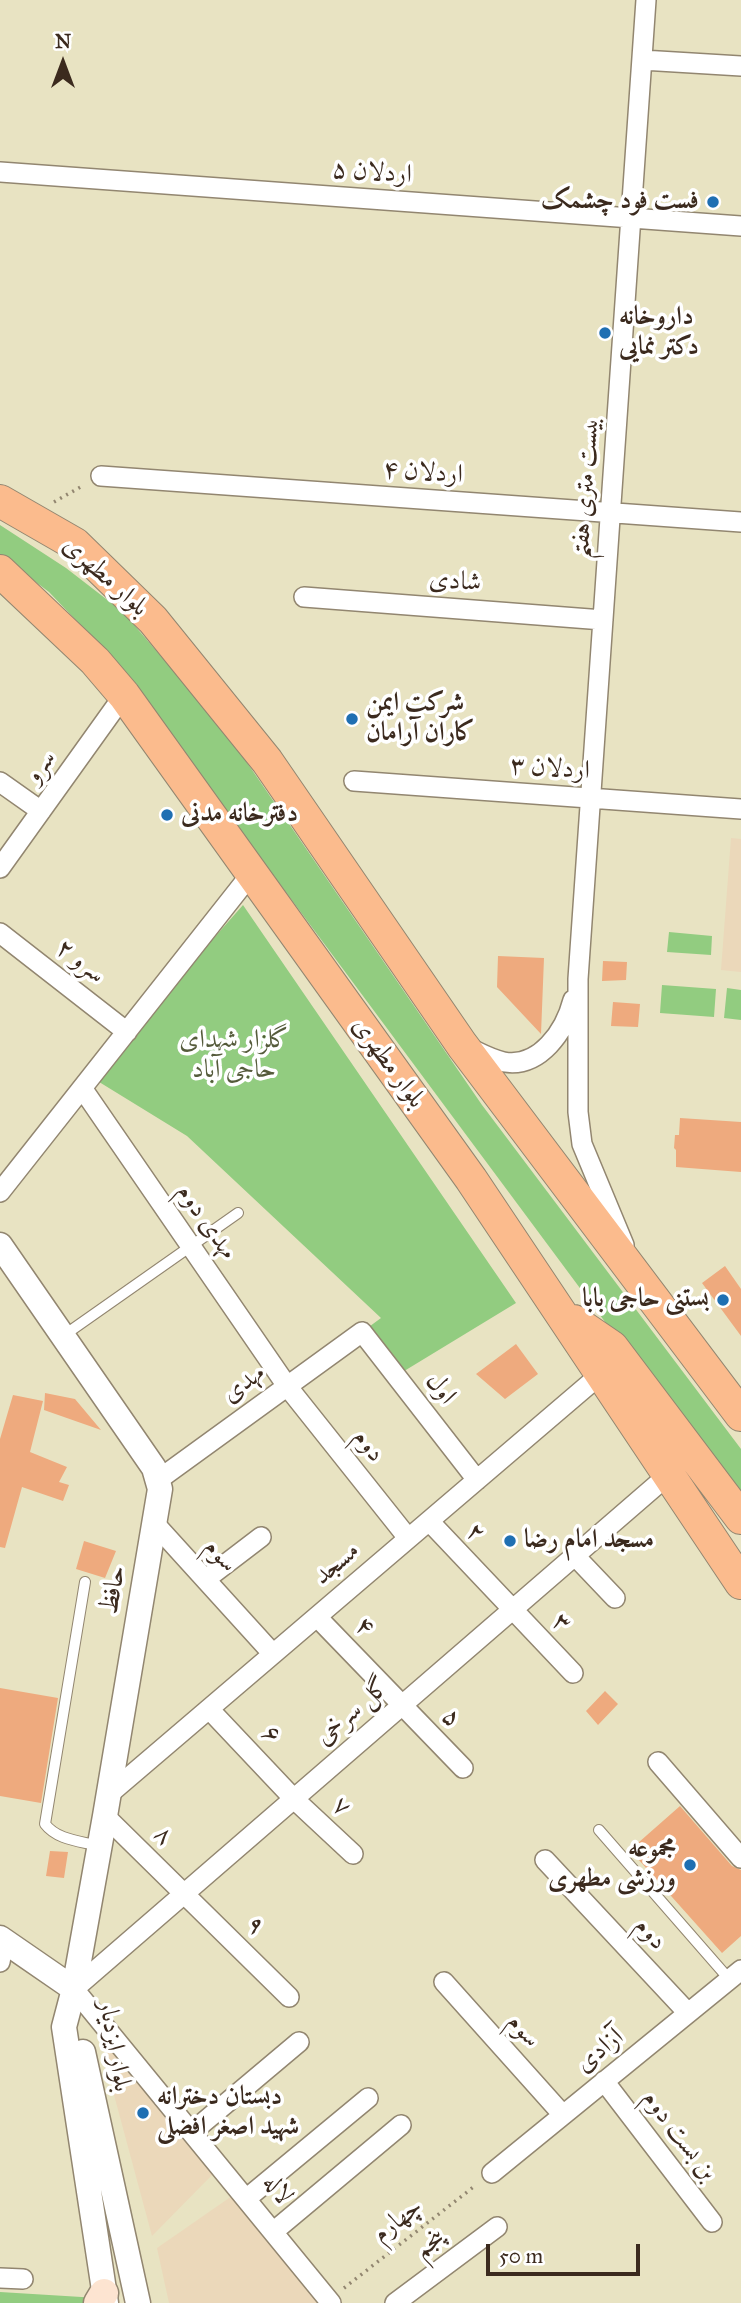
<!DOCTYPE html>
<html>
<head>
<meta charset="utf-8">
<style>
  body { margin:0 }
  #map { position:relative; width:741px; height:2303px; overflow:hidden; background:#e8e3c2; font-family:"IM FELL Great Primer",serif }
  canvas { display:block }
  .north { position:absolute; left:28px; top:28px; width:70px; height:70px; -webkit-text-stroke:5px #fff; paint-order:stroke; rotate:0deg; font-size:19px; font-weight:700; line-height:28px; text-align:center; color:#3b2a1e }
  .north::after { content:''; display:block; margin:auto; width:24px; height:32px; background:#3b2a1e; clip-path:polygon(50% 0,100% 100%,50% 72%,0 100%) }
  .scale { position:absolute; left:486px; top:2244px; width:154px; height:32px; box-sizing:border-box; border:4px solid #3b2a1e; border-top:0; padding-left:9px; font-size:21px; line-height:24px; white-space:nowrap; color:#3b2a1e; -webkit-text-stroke:5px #fff; paint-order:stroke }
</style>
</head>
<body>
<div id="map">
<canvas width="741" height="2303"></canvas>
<div class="north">N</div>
<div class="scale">50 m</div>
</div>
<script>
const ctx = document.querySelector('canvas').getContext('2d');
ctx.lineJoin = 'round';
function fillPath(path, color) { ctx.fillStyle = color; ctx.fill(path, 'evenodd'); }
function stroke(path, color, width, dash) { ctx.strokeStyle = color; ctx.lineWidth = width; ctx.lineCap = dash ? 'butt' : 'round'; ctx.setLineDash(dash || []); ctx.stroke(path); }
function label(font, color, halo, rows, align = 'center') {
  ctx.font = font + ' "IM FELL Great Primer",Amiri,serif'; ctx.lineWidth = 7; ctx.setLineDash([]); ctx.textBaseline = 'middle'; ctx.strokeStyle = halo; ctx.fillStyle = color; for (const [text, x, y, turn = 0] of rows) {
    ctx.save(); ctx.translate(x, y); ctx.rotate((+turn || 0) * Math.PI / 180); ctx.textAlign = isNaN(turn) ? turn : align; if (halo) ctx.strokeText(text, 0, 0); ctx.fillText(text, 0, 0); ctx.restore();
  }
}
const built = new Path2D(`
  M731 838 741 839V972L721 970Z
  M113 2049 215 2172 152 2236 103 2054Z
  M232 2196 322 2303H169L157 2248Z`);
const green = new Path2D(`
  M0 525 66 568 123 612 226 732 482 1105 741 1449V1505L112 658 49 592 0 555Z
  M243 905 516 1303 396 1376 362 1332 381 1318 187 1136 91 1077Z
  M669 932 712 936 711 955 667 952Z
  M662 985 716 989 714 1017 660 1013Z
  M727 988 741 990V1020L724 1018Z
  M0 2292 98 2298 95 2303H0Z`);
const building = new Path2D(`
  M498 956 544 958 541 1034 497 987Z
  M603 961 627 962 626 980 602 981Z
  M613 1002 640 1004 638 1027 611 1026Z
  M680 1118 741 1122V1172L676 1167V1150L674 1148 675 1135H679Z
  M725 1266 741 1289V1336L702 1283Z
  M516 1344 538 1374 505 1399 476 1374Z
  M45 1393 75 1399 101 1430 44 1410Z
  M13 1395 43 1401 30 1452 67 1467 59 1482 69 1485 63 1501 22 1487 5 1548 0 1547V1439Z
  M84 1541 116 1551 105 1578 76 1569Z
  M0 1688 58 1698 41 1803 0 1796Z
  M605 1691 618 1704 598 1725 586 1711Z
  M680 1806 732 1866 741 1870V1936L722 1953 630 1850Z
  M50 1851 68 1852 64 1878 46 1876Z`);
const path = new Path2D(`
  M54 502 84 485
  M344 2288 476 2185`);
const service = new Path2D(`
  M63 1336 238 1213
  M85 1582 45 1824C57 1840 80 1841 99 1846
  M599 1830 729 1979`);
const minor = new Path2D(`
  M642 60 741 66
  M0 172 741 226
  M101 476 741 522
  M304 597 603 620
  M354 781 741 809
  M0 782 41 811
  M0 868 124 695
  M0 933 127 1032
  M467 1047C478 1052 492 1060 504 1062 540 1068 565 1031 573 1000
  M82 1088 287 1386 408 1538
  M0 1192 251 874
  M624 1245 582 1144 578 1112V979L646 0
  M158 1480 362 1332 477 1480
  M429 1521 573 1673
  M155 1524 273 1654
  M575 1556 615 1598
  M206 1579 261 1537
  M317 1617 463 1768
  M209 1709 294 1799 353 1854
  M658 1762 741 1858
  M108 1795 601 1374
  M105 1816 289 1997
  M545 1860 688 2013
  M0 1962 4 1941
  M444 1982 563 2115
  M604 2081 712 2222
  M192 2132 299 2042
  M492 2173 741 1970
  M246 2199 368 2098
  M273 2232 401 2125
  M0 2278 23 2279
  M331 2303 74 1989 667 1476
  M395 2303 497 2227`);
const tertiary = new Path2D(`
  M0 1245 154 1468 160 1489 105 1816 74 1989 64 2027 106 2303
  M0 1938 74 1989
  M83 2052 138 2303`);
const secondary = new Path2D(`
  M98 2303 104 2293`);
const primary = new Path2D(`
  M0 501 75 544 153 620 267 761 462 1045 741 1415
  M0 571 95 661 124 695 471 1179 741 1583
  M574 1321 612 1347 741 1518`);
const markers = [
  [713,202,7,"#1f6fb2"],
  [605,333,7,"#1f6fb2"],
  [352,719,7,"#1f6fb2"],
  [167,815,7,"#1f6fb2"],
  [723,1300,7,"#1f6fb2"],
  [510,1541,7,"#1f6fb2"],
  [690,1865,7,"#1f6fb2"],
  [143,2113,7,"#1f6fb2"]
];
const streetNames = [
  ["اردلان ۵",372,173,4],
  ["اردلان ۴",423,473,4],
  ["بیست متری هفتم",586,488,-86],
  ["بلوار مطهری",105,577,42],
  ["شادی",455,582,4],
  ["سرو",41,767,-54],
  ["اردلان ۳",550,769,4],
  ["سرو ۲",80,962,38],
  ["بلوار مطهری",388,1063,54],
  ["مهدی دوم",206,1222,55],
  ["مهدی",244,1384,-36],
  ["اول",440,1389,52],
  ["دوم",368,1446,52],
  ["۲",475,1533,47],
  ["سوم",220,1556,48],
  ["مسجد",337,1564,-41],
  ["حافظ",114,1590,-80],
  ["۳",561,1623,45],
  ["۴",364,1627,46],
  ["گل سرخی",353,1712,-41],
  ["۵",451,1718,46],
  ["۶",271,1735,47],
  ["۷",341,1807,44],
  ["۸",163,1836,44],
  ["۹",255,1926,44],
  ["دوم",650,1934,47],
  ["سوم",523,2031,48],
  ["بلوار ایزدیار",114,2046,80],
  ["آزادی",600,2051,-39],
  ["بن بست دوم",679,2136,53],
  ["لاله",277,2190,51],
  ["چهارم",398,2221,-38],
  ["پنجم",430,2244,-37]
];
const poiNames = [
  ["فست فود چشمک",699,202,"right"],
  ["داروخانه",619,318],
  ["دکتر نمایی",619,348],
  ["شرکت ایمن",366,704],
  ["کاران آرامان",366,734],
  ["دفترخانه مدنی",181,815],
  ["بستنی حاجی بابا",709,1300,"right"],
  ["مسجد امام رضا",524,1541],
  ["مجموعه",676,1850,"right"],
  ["ورزشی مطهری",676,1880,"right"],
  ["دبستان دخترانه",157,2098],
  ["شهید اصغر افضلی",157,2128]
];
const parkNames = [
  ["گلزار شهدای",234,1041],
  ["حاجی آباد",234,1071]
];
fillPath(built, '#ebd8ba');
fillPath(green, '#92cc80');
fillPath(building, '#eeaa7e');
stroke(service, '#928670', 12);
stroke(minor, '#928670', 22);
stroke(tertiary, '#928670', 27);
stroke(secondary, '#928670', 31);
stroke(primary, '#928670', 34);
stroke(path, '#928670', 3.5, [2, 5]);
stroke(service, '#fff', 10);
stroke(minor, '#fff', 19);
stroke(tertiary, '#fff', 24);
stroke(secondary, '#fde4d1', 28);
stroke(primary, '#fbbb8d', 32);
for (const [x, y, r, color] of markers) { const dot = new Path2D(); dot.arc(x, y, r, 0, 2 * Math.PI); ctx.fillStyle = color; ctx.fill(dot); stroke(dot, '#fff', 2.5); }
label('26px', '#3b2a1e', '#fff', streetNames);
label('bold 26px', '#3b2a1e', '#fff', poiNames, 'left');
label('26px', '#555b3b', '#fff', parkNames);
</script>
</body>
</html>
